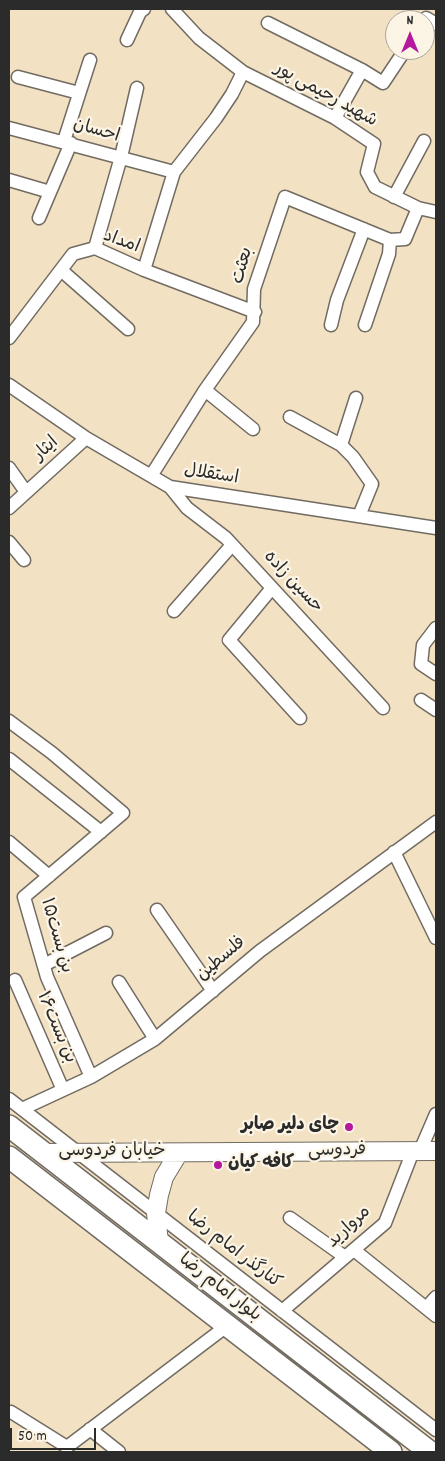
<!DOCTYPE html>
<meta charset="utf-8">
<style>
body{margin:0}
#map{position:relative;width:445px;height:1461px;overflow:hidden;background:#f3e1c4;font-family:Dekko,sans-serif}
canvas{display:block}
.frame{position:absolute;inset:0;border:10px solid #2b2b2b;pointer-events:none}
.north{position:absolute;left:385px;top:10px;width:50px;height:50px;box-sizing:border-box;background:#fcf5e5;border:1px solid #a8a49b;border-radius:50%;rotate:0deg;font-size:14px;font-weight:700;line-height:20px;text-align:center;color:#2b2b2b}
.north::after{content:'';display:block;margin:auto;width:18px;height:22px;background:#b5179e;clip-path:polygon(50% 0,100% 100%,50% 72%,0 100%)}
.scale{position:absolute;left:10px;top:1428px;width:86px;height:22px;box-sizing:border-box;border:2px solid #2b2b2b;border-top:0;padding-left:6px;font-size:15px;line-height:18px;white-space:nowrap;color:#2b2b2b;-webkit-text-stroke:4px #fcf5e5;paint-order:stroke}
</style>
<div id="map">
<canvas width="445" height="1461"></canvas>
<div class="frame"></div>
<div class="north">N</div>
<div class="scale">50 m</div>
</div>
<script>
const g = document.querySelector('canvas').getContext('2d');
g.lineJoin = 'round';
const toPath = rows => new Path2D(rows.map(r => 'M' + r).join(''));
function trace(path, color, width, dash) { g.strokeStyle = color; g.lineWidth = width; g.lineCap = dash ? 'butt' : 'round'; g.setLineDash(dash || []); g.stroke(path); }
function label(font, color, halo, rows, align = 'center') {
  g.font = font + ' Dekko,"Playpen Sans Arabic",sans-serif'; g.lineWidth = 4.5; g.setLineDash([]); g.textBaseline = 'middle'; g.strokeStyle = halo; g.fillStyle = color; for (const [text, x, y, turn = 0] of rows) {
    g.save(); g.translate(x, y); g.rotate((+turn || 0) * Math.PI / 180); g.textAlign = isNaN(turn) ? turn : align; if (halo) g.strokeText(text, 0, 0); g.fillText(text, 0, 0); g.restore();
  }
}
const minor = toPath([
 [172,9,199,38,243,72,335,118,374,144,367,172,375,187,418,208,436,212],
 [425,20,426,18,436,24],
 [268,23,362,70],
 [127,40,140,12,144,9],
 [18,77,79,93],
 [335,118,362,70,383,83,405,50],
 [9,128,174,172],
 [64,141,90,60],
 [9,180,50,192],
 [394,197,424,141],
 [39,218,71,143],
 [95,248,121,157,137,88],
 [61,270,128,329],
 [144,270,174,172,216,118,232,94,243,72],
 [331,325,337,300,364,229],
 [365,325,389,254,390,240],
 [9,338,73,254,95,248,144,270,255,312],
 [9,385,86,438,170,487,436,528],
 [205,390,253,429],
 [356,398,341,445,353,457,372,484,359,516],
 [290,417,341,445],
 [9,468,26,492],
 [151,476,205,390,253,322,254,289,285,197,390,240,405,239,418,208],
 [170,487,187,508,226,538,383,708],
 [9,508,86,438],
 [9,542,24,560],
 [272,588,229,640,300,718],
 [174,611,232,545],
 [436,628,423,645,421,664,436,674],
 [421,700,436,710],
 [9,721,52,753,123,813,24,897,47,977,91,1077],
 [9,759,101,832],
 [9,842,49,876],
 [394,852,436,938],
 [157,910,213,991],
 [44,965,106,933],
 [15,980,63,1090],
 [119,982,155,1039],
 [9,1099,436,1430],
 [22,1109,91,1077,155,1039,260,951,436,822],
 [420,1151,436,1114],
 [290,1218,345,1257],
 [354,1250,436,1316],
 [426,1308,436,1297],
 [282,1311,385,1223,413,1151],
 [11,1412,67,1447,228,1325],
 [90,1429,119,1452]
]);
const secondary = toPath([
 [44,1153,436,1151],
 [159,1243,156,1213,159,1195,164,1177,178,1154]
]);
const trunk = toPath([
 [9,1126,430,1452],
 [9,1157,391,1452]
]);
trace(minor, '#716b61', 15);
trace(secondary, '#716b61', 20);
trace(trunk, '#716b61', 24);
trace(minor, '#fff', 12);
trace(secondary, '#fff', 18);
trace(trunk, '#fff', 21);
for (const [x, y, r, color] of [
 [349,1127,5,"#b5179e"],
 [218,1165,5,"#b5179e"]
]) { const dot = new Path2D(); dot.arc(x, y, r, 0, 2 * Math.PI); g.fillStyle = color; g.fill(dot); trace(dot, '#fcf5e5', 2); }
label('18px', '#2b2b2b', '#fcf5e5', [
 ["شهید رحیمی پور",325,96,29],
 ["احسان",96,132,16],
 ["امداد",121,243,20],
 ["بعثت",244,266,-75],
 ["ایثار",47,450,-42],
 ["استقلال",211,476,9],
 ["حسین زاده",292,583,47],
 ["بن بست۱۵",55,936,74],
 ["فلسطین",222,960,-40],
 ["بن بست۱۶",55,1028,67],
 ["فردوسی",337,1152,-1],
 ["خیابان فردوسی",112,1153],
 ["مروارید",350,1228,-43],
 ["کنارگذر امام رضا",233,1251,38],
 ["بلوار امام رضا",219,1289,38]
]);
label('bold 18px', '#2b2b2b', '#fcf5e5', [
 ["چای دلیر صابر",339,1127],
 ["کافه کیان",228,1165,"left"]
], 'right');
</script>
